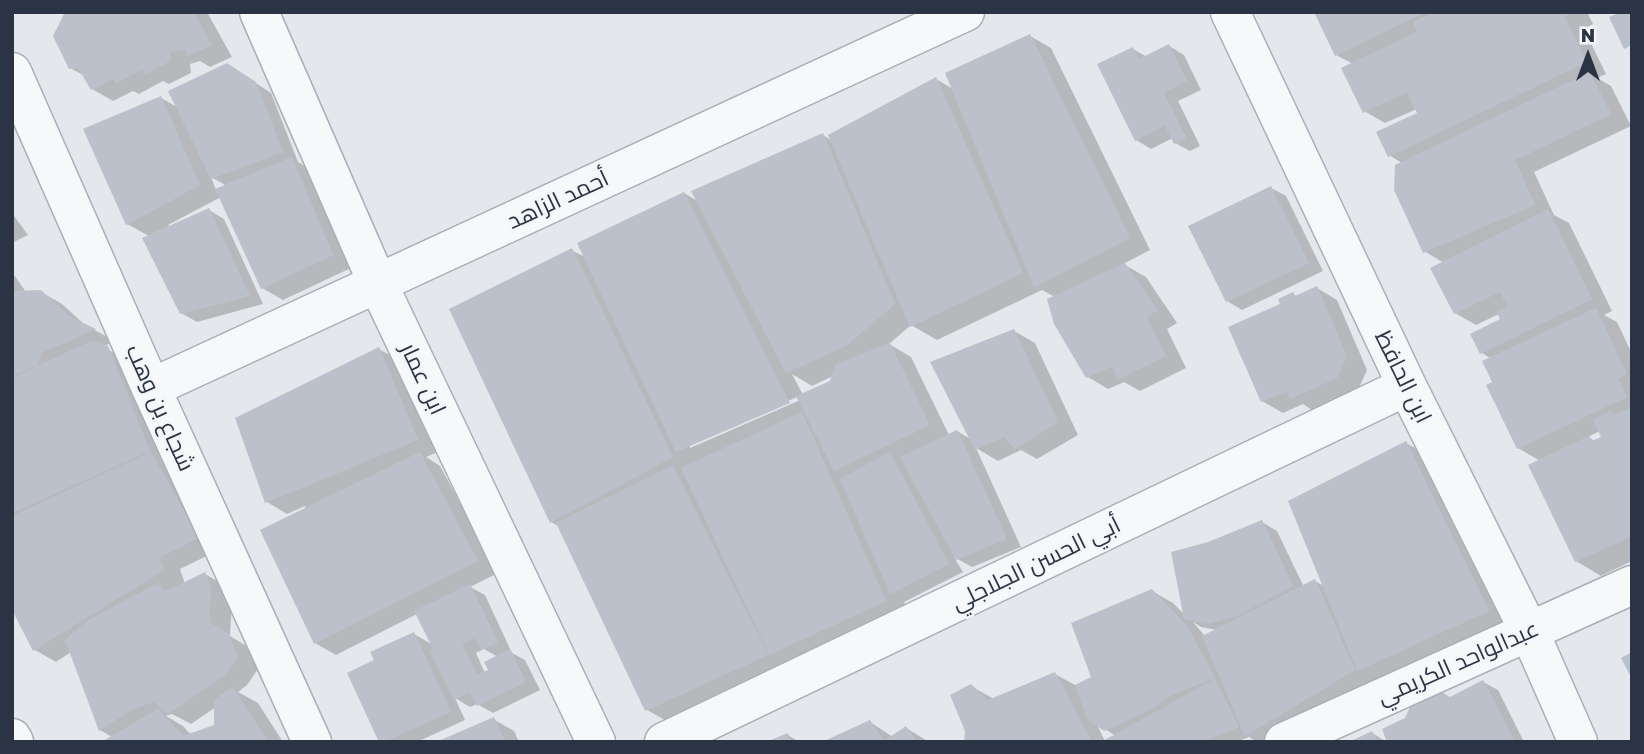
<!DOCTYPE html>
<meta charset="utf-8">
<style>
body{margin:0}
#map{position:relative;width:1644px;height:754px;overflow:hidden;background:#e4e7ec;font-family:"Golos Text",sans-serif}
canvas{display:block}
.frame{position:absolute;inset:0;border:14px solid #2b3445;pointer-events:none}
.north{position:absolute;left:1553px;top:21px;width:70px;height:70px;-webkit-text-stroke:5px #f4f6f9;paint-order:stroke;rotate:0deg;font-size:19px;font-weight:700;line-height:28px;text-align:center;color:#2b3445}
.north::after{content:'';display:block;margin:auto;width:24px;height:32px;background:#2b3445;clip-path:polygon(50% 0,100% 100%,50% 72%,0 100%)}
</style>
<div id="map">
<canvas width="1644" height="754"></canvas>
<div class="frame"></div>
<div class="north">N</div>
</div>
<script>
const g = document.querySelector('canvas').getContext('2d');
g.lineJoin = 'round';
function fill(path, color) { g.fillStyle = color; g.fill(path, 'evenodd'); }
const toPath = rows => new Path2D(rows.map(r => 'M' + r).join(''));
function trace(path, color, width, dash) { g.strokeStyle = color; g.lineWidth = width; g.lineCap = dash ? 'butt' : 'round'; g.setLineDash(dash || []); g.stroke(path); }
function label(font, color, halo, rows, align = 'center') {
  g.font = font + ' "Golos Text",Cairo,sans-serif'; g.lineWidth = 5; g.setLineDash([]); g.textBaseline = 'middle'; g.strokeStyle = halo; g.fillStyle = color; for (const [text, x, y, turn = 0] of rows) {
    g.save(); g.translate(x, y); g.rotate((+turn || 0) * Math.PI / 180); g.textAlign = isNaN(turn) ? turn : align; if (halo) g.strokeText(text, 0, 0); g.fillText(text, 0, 0); g.restore();
  }
}
fill(toPath([
 [67,12,207,12,232,57,210,67,200,61,190,64,191,73,169,84,163,81,139,94,133,91,113,101,92,89,85,76,70,68],
 [1316,12,1587,12,1593,24,1584,29,1606,74,1597,78,1611,86,1631,126,1534,172,1554,215,1569,223,1612,311,1604,315,1617,322,1632,354,1632,561,1601,576,1576,561,1540,461,1518,448,1494,383,1492,359,1482,353,1502,319,1499,314,1476,325,1455,313,1444,263,1424,251,1402,163,1389,155,1419,113,1417,109,1385,123,1364,111,1353,64,1336,55],
 [1600,431,1603,437,1595,441,1588,437],
 [1030,36,1051,48,1150,250,1123,264,1146,277,1177,323,1167,329,1186,368,1140,391,1124,382,1108,389,1088,377,1055,297,1042,290,937,340,911,325,889,344,911,357,949,435,957,431,972,440,1014,331,1035,343,1078,435,1037,459,1021,450,998,461,976,448,1021,547,972,567,954,557,963,572,904,602,910,616,672,724,647,710,560,527,551,522,571,250,587,258,684,193,699,202,823,135,832,141,936,79,953,89],
 [792,374,812,386,833,376,831,382,803,395],
 [797,397,798,401,690,448,690,444],
 [1169,46,1184,55,1201,90,1178,101,1200,146,1190,151,1175,143,1173,138,1151,149,1136,140,1133,49,1147,57],
 [242,74,271,93,298,162,313,171,353,267,283,300,262,288,221,197,168,225,170,227,209,210,224,219,263,304,197,322,181,313,149,236,127,224,161,98,177,107],
 [211,177,227,186,216,190],
 [1271,188,1286,196,1323,271,1242,310,1227,301],
 [12,213,28,235,12,243],
 [12,272,26,292,41,292,62,304,85,325,115,341,102,347,129,360,219,550,180,569,185,584,205,574,226,586,232,600,230,636,250,648,258,669,247,685,238,692,258,703,283,742,104,742,112,737,100,730,71,652,56,662,35,650,12,606],
 [216,707,216,726,191,735,183,726,166,716,172,714,191,724],
 [1317,288,1337,300,1367,370,1358,390,1312,410,1303,404,1283,413,1262,401,1283,305,1293,294,1298,297],
 [379,349,400,361,438,452,426,457,440,466,498,573,470,587,485,595,512,653,525,660,540,690,493,713,477,704,470,707,455,698,465,720,417,742,380,742,376,661,414,634,433,645,417,614,336,655,315,643,306,509,305,506,287,514,267,502],
 [484,649,498,657,490,670,485,673,476,653],
 [1406,443,1431,457,1513,626,1276,742,1257,742,1249,737,1236,742,966,742,971,686,994,699,1055,674,1077,686,1093,678,1152,591,1173,603,1185,615,1209,543,1262,522,1277,531,1304,587,1315,581,1324,586],
 [1193,622,1201,627,1217,630,1205,636],
 [1096,723,1105,729,1116,736,1105,741],
 [1483,682,1498,690,1524,742,1389,742,1450,699],
 [493,719,514,731,519,742,440,742],
 [870,722,893,737,906,728,929,742,826,742],
 [1372,733,1387,742,1353,742],
 [788,735,799,742,771,742]
]), '#0003');
fill(toPath([
 [65,12,194,12,212,45,187,56,185,49,170,52,170,61,146,74,142,70,116,83,113,79,91,90,78,68,69,69,53,36],
 [1314,12,1426,12,1335,56],
 [1433,12,1573,12,1565,17,1587,62,1388,157,1376,132,1417,113,1407,92,1363,113,1341,68,1417,32,1413,22],
 [1621,12,1632,12,1632,45,1624,49,1609,17],
 [1030,34,1130,238,1034,287,945,73],
 [1169,44,1187,81,1164,93,1186,138,1174,144,1165,126,1135,141,1097,64,1133,47,1139,59],
 [227,63,256,82,283,152,211,179,168,91],
 [1590,72,1611,114,1515,160,1535,205,1423,253,1394,190,1395,165],
 [936,77,1023,273,910,327,828,135],
 [161,96,200,185,126,225,83,129],
 [823,133,895,304,846,346,786,373,691,191],
 [292,157,333,255,261,289,215,189],
 [1271,186,1309,263,1226,302,1188,226],
 [684,192,790,403,676,452,577,243],
 [209,208,250,296,180,314,142,238],
 [1548,209,1592,299,1480,354,1470,334,1500,319,1496,312,1508,307,1500,292,1454,314,1430,268],
 [572,248,673,457,550,523,449,309],
 [1125,263,1158,310,1147,317,1166,356,1117,380,1113,366,1086,378,1054,324,1047,299],
 [1317,286,1347,357,1337,378,1290,399,1287,391,1261,402,1228,327,1280,304,1278,299,1293,292,1295,296],
 [41,290,69,316,96,329,41,353,38,365,12,376,12,291],
 [1596,308,1627,374,1618,378,1627,397,1517,449,1486,385,1492,382,1482,361],
 [1014,329,1058,422,1015,449,1004,437,975,450,930,362],
 [91,341,108,346,150,451,12,513,12,378],
 [890,343,930,425,834,471,796,396,830,381,835,365],
 [379,347,418,440,265,503,235,418],
 [1632,407,1632,536,1575,562,1528,465,1589,436,1592,441,1601,437,1593,420,1611,411,1613,415],
 [802,412,886,601,769,655,681,468],
 [957,430,1007,539,956,560,900,457],
 [1406,441,1489,611,1357,671,1288,501],
 [151,452,199,538,160,557,164,570,33,651,12,610,12,516],
 [420,452,478,561,314,644,260,530],
 [890,452,949,564,890,594,840,479],
 [673,465,768,655,645,711,556,523],
 [1262,520,1293,586,1237,616,1207,624,1184,619,1171,552,1208,542],
 [205,572,211,587,209,622,229,634,238,657,226,674,168,714,153,702,130,711,99,731,65,640,87,621,158,583,164,592],
 [1315,579,1355,670,1245,736,1202,636],
 [470,584,498,642,482,650,475,638,462,644,477,675,488,670,484,662,510,649,526,682,477,706,470,692,454,700,430,651,433,649,414,611],
 [1152,589,1187,626,1215,678,1173,694,1153,708,1104,731,1087,719,1075,685,1091,677,1071,623],
 [414,632,451,712,383,742,379,742,347,673,374,660,370,652],
 [1632,652,1632,679,1621,658],
 [1055,672,1092,742,964,742,965,731,950,695,971,684,988,700],
 [1215,679,1239,727,1201,742,1101,742],
 [1483,680,1515,742,1387,742,1382,729,1405,718,1410,707,1442,692,1450,697],
 [233,687,268,742,101,742,158,709,183,736,214,725,214,700],
 [494,717,505,742,436,742],
 [870,720,884,741,906,726,917,742,822,742],
 [1372,731,1377,742,1349,742],
 [788,733,791,742,766,742]
]), '#bbc0ca');
const street = toPath([
 [259,12,377,282,596,742],
 [1230,12,1407,386,1529,631,1578,742],
 [12,72,151,388,312,742],
 [151,388,965,12],
 [12,738,14,742],
 [664,742,1407,386],
 [1284,742,1632,585]
]);
trace(street, '#a9aeb7', 41);
trace(street, '#f7f8fa', 38);
label('23px', '#2b3445', '#f4f6f9', [
 ["أحمد الزاهد",558,200,-25],
 ["ابن الحافظ",1403,377,64],
 ["ابن عمار",423,379,65],
 ["شجاع بن وهب",160,408,66],
 ["أبي الحسن الجلاجلي",1036,564,-26],
 ["عبدالواحد الكريمي",1458,663,-24]
]);
</script>
